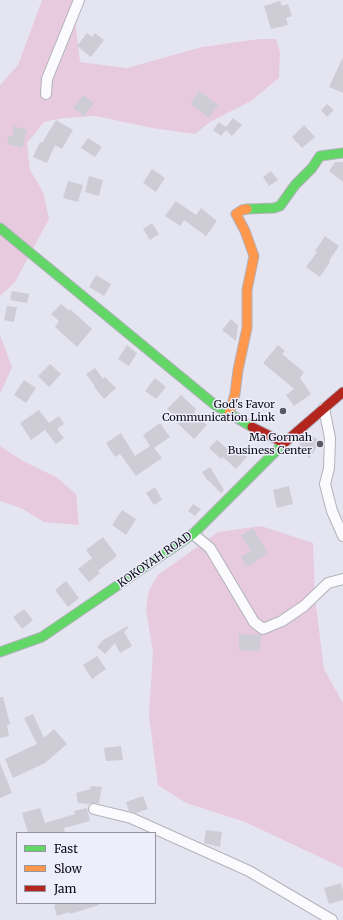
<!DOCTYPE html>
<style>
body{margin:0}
#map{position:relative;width:343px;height:920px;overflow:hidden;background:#e5e5f2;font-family:Merriweather,serif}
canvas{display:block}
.legend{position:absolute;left:16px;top:832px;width:140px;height:72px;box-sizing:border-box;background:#eeedfc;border:1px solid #9594a0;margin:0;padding:5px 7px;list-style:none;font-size:12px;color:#0f0f17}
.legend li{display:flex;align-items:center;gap:8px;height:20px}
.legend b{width:20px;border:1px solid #9594a0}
</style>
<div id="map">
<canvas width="343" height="920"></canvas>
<ul class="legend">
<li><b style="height:5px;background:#63d668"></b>Fast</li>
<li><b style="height:5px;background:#ff974d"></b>Slow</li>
<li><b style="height:5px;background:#b3261e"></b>Jam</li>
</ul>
</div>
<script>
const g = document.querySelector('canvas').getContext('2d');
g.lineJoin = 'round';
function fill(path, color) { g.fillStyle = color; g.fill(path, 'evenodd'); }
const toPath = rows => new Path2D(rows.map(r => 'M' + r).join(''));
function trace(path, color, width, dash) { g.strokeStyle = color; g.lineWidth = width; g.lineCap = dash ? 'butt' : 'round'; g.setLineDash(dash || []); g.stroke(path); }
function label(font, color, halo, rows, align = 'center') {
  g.font = font + ' Merriweather,serif'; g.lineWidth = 3; g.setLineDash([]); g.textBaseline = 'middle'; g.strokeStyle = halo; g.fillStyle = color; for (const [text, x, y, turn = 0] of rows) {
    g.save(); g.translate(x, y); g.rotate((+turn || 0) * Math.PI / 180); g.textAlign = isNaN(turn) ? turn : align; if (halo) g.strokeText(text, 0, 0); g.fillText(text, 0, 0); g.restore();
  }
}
fill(toPath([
 [42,0,79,0,75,19,80,62,127,68,202,47,259,39,276,39,280,52,279,78,251,101,210,122,195,134,152,128,96,116,63,118,44,122,27,143,30,170,43,192,49,219,15,282,0,296,0,85,18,65],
 [0,335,12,367,0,394],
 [0,446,21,460,56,477,76,494,79,525,44,522,21,508,0,501],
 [261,526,313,543,315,598,324,669,343,703,343,868,245,822,186,803,158,785,149,716,153,652,146,610,149,590,158,575,218,532]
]), '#e8cadf');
fill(toPath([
 [280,1,282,6,288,4,292,16,286,18,288,25,271,29,264,6],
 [87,33,92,37,95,33,104,40,91,57,77,46],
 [343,57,343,93,329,87],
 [199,91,218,105,209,118,190,104],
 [83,95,94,103,84,116,73,108],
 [327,104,334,110,327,117,321,110],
 [233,118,242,125,232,136,226,130,221,136,213,130,219,122,226,127],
 [56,120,73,130,62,149,55,145,47,163,33,157,40,142,42,143],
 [304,125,315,137,302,148,292,137],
 [14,126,27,130,22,148,7,144,9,136,12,136],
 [88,138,102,147,95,157,81,148],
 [335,162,343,162,343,182,329,171],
 [152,169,165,178,156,192,143,183],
 [271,171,278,180,269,186,263,177],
 [89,176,103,180,99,196,85,192],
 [68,181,83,185,78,202,63,198],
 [176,201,196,215,201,208,217,221,206,236,184,220,180,226,165,216],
 [152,223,159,234,150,240,143,229],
 [325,236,339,246,329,261,330,262,320,277,306,267,317,252,315,251],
 [96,275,111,284,104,296,89,287],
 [12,291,29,294,27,303,10,300],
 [61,304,69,311,70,309,92,329,77,347,55,327,59,321,51,314],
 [7,306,17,307,14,322,4,320],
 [231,319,238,325,236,341,222,330],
 [127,345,137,353,129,366,118,359],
 [278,345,285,351,282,354,304,372,300,378,311,394,294,406,286,395,294,389,263,363],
 [50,364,61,374,49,387,38,376],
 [95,368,103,379,105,377,116,388,104,399,94,387,95,386,86,374],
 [155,378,166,387,156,399,145,391],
 [24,380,36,388,26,403,14,395],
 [181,395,196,409,194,412,207,425,194,439,170,416,173,414,167,409],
 [39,410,49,423,59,416,64,424,57,429,64,438,56,444,45,430,31,440,20,423],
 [160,423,170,437,154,448,162,458,136,476,120,454,115,457,106,443,121,433,135,456,150,446,143,435],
 [309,434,320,441,310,458,296,449,302,440],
 [217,440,232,453,237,448,247,457,236,469,223,457,221,459,209,448],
 [210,467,224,490,221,493,209,481,208,481,202,472],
 [289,486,293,504,277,508,273,490],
 [155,487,162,500,154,505,146,493],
 [193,504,201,509,195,516,188,511],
 [122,510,136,519,126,535,112,525],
 [253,528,268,553,247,567,241,557,251,551,241,535],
 [103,537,117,556,98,571,100,573,89,582,78,569,92,558,86,550],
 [66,581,79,598,68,607,55,590],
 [24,609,33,620,22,629,13,617],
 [128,626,129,627,124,632,132,646,120,653,115,643,105,654,97,647,103,640],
 [239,634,261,635,260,651,239,650],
 [97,656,106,669,92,679,83,665],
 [0,697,3,697,10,724,7,725,9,736,0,738],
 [33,714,44,738,54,729,67,744,45,763,13,778,5,759,37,744,24,718],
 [121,746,123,760,106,761,104,748],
 [0,763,12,793,0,798],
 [91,786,102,787,99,803,93,803,89,804,78,803,76,793,90,789],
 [143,796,148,809,136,813,129,811,126,802],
 [40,808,45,823,75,814,74,811,87,808,90,821,64,828,65,833,28,833,22,813],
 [206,830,222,832,220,847,204,843],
 [341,883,343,890,343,900,329,904,324,888],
 [61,903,99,903,99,905,70,914,69,912,57,916,54,905]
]), '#ceccd5');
const street = toPath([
 [46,94,47,79,79,0],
 [324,408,330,438,329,468,325,484,332,511,343,536],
 [193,534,210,548,254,622,263,629,282,621,304,606,328,583,343,579],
 [94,809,131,818,249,871,332,920]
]);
const fast = toPath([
 [247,209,274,208,280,206,295,185,312,168,320,156,343,153],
 [0,228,215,405,252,427],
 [0,652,42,637,193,534,284,443]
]);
const slow = toPath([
 [229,414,235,394,238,370,247,328,247,290,254,256,245,231,236,214,242,210,247,209]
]);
const jam = toPath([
 [252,427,284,443,343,392]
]);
trace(street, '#b2b2bd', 12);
trace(fast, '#b2b2bd', 11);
trace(slow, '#b2b2bd', 11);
trace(jam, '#b2b2bd', 11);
trace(street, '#fbfbfd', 10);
trace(fast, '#63d668', 9);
trace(slow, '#ff974d', 9);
trace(jam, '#b3261e', 9);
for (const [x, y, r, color] of [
 [283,411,4,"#5a5a64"],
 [320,444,4,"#5a5a64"]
]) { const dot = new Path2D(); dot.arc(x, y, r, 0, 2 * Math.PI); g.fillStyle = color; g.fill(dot); trace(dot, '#eeedfc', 1.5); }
label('11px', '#0f0f17', '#eeedfc', [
 ["God's Favor",275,405],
 ["Communication Link",275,418],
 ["Ma Gormah",312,438],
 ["Business Center",312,451]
], 'right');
label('11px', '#0f0f17', '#eeedfc', [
 ["KOKOYAH ROAD",155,560,-35]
]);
</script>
